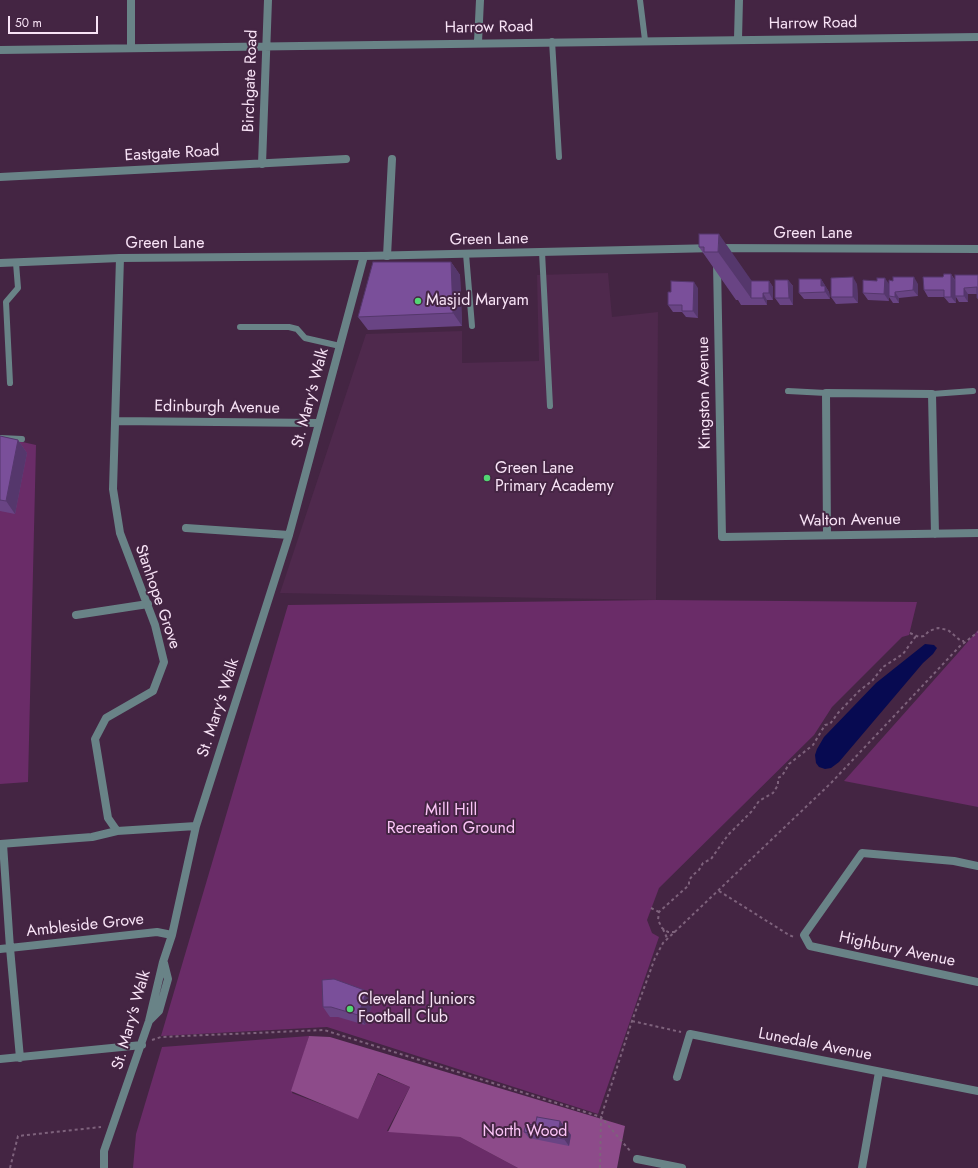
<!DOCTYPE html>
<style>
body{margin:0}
#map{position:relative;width:978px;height:1168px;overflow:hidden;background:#442543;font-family:Jost,sans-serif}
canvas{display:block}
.scale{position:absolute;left:8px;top:16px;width:90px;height:18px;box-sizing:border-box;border:2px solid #f8e3f6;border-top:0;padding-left:5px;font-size:12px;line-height:14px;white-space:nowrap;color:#f8e3f6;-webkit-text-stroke:3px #442543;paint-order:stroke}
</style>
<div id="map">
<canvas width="978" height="1168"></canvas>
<div class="scale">50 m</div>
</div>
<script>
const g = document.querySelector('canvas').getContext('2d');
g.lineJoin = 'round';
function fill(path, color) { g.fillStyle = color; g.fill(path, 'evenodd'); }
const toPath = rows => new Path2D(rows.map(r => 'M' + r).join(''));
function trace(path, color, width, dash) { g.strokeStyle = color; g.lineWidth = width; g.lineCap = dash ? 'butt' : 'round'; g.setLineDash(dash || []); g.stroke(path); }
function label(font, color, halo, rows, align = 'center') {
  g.font = font + ' Jost,sans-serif'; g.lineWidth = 4; g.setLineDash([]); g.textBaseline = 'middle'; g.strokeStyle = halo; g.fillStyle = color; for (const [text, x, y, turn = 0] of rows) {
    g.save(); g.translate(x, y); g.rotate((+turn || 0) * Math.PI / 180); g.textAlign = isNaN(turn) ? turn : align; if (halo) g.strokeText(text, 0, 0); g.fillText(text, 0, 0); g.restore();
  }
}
fill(toPath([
 [608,273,612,317,658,312,656,600,280,593,366,334,462,331,462,363,539,361,537,275]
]), '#4f294d');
fill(toPath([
 [0,437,36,445,28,782,0,784],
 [656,600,917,602,909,635,902,637,832,707,814,735,659,888,647,920,652,933,659,937,598,1114,327,1027,161,1036,288,605],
 [978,630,978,807,844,781,958,653],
 [309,1036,292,1093,358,1118,378,1074,410,1087,387,1131,460,1137,518,1168,133,1168,136,1134,162,1047]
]), '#6a2c68');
fill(toPath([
 [309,1036,330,1037,625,1126,617,1168,518,1168,460,1137,388,1132,410,1087,378,1073,358,1119,291,1091]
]), '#8d4b8a');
fill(toPath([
 [925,644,934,645,937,648,933,654,923,663,839,762,831,768,825,769,819,767,816,763,815,755,817,749,824,737,876,683]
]), '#070a51');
trace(toPath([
 [910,633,919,637,924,636,929,631,938,628,948,630,961,641,964,641],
 [719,891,789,935,794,937],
 [651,908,659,912],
 [663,929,667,938],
 [675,932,668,932,662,928,658,920,659,912,689,885,689,880,693,875,699,870,703,863,711,859,728,835,752,811,759,801,773,793,778,785,778,778,782,776,789,764,813,745,825,725,830,724,838,713,859,691,872,681,883,667,903,654,916,636],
 [632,1021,681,1032],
 [152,1040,161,1037,324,1030,601,1117,631,1152],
 [10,1168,18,1136,101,1127],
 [600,1168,601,1117,632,1021,655,958,663,943,831,783,960,646,978,632]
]), '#7e627c', 2, [3, 3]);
trace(toPath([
 [640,0,645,40],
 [552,41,559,157],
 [542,252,550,406],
 [466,254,472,326],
 [240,327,289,327,297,329,305,338,340,346],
 [10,383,6,302,18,288,16,263],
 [788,391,826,393],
 [932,394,973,391],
 [0,438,22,439]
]), '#698387', 6);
trace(toPath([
 [131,0,131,48],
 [738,39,739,0],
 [478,42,480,0],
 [0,50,978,37],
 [262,164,268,0],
 [0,177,346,159],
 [387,256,392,159],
 [120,258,113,489,120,533,155,625,164,662,153,691,106,718,95,739,108,818,117,831,196,826],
 [717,263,722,537,978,533],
 [115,421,319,423],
 [186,528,289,535],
 [827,535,826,393,932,394,935,534],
 [76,615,148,604],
 [0,844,92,837,117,831],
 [3,844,10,948,20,1058],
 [978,866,954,861,862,853,804,935,810,946,978,982],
 [0,949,157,932,172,935],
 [150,1020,159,1011,168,979,164,963],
 [0,1059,142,1045],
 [677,1077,690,1034,978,1091],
 [637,1159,682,1168],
 [104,1168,104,1151,149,1021,163,962,172,935,196,826,289,535,364,256],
 [862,1168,879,1072]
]), '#698387', 8);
trace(toPath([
 [0,263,120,258,364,256,716,248,978,249]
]), '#698387', 8);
fill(toPath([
 [699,234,751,281,769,281,773,287,773,300,767,300,767,305,741,305,738,300,736,300,699,247],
 [451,262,460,275,462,326,368,330,358,317],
 [951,274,955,280,978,275,978,299,977,298,977,294,968,294,968,302,959,302,956,297,956,303,949,303,944,297,928,297,924,290,943,277],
 [821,279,829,292,830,299,804,299,799,293],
 [788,280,793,286,793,305,780,305,775,298],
 [857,284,858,303,836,304,831,297],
 [889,284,918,284,918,296,899,298,899,303,893,303,889,297,889,301,868,300,863,293],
 [698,288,698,318,686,317,682,312,673,312,668,305,671,292],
 [0,436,18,440,27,453,15,514,0,511],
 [374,1000,365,1025,338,1017,330,1017,323,1007],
 [560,1121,565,1128,571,1135,569,1146,529,1138,524,1132,535,1125]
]), '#694484');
fill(toPath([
 [719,234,756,287,751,298,718,252],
 [451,262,460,275,462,326,453,313],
 [951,274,955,281,955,296,956,297,956,303,951,297],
 [853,277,857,284,858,303,853,297],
 [914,277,918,284,918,296,913,290],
 [885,278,889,284,889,301,884,294],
 [821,279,829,292,830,299,821,286],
 [788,280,793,286,793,305,789,298],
 [769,281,773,287,773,300,769,293],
 [694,282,698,288,698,318,693,311],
 [964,288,968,294,968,302,964,296],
 [895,292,899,298,899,303,895,297],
 [763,293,767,300,767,305,763,298],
 [18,440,27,453,15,514,6,501],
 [367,991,374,1000,365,1025,358,1015],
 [560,1121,565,1128,564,1134,559,1127],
 [566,1128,571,1135,569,1146,564,1139]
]), '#55376c');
const building = toPath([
 [699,234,719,234,718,252,704,252,704,247,699,247,699,234],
 [373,262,451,262,453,313,358,317,373,262],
 [944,274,951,274,951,297,944,297,944,290,924,290,923,277,943,277,944,274],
 [955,275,978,275,978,298,977,298,977,287,964,288,964,296,955,296,955,275],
 [853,277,853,297,831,297,831,278,853,277],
 [893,277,914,277,913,290,895,292,895,297,889,296,889,280,893,281,893,277],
 [877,278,885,278,884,294,863,293,863,280,877,281,877,278],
 [799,279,821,279,821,286,825,286,825,292,799,293,799,279],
 [775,280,788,280,789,298,775,298,775,280],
 [671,281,694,282,693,311,682,311,682,305,668,305,668,292,671,292,671,281],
 [751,281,769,281,769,293,763,293,763,298,751,298,751,281],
 [0,436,18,440,6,501,0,500,0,436],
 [334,979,367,991,358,1015,331,1007,323,1007,322,980,334,979],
 [537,1117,560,1121,559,1127,566,1128,564,1139,524,1132,526,1124,535,1125,537,1117]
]);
fill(building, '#7a4f9a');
trace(building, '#55376c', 1);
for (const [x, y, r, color] of [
 [418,301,4,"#52d673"],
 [487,478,4,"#52d673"],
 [350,1009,4,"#52d673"]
]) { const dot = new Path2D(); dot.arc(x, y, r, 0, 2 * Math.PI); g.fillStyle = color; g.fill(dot); trace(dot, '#442543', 1.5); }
label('16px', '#f8e3f6', '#442543', [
 ["Harrow Road",813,24,-1],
 ["Harrow Road",489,28,-1],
 ["Birchgate Road",251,81,-88],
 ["Eastgate Road",172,154,-3],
 ["Green Lane",813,234],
 ["Green Lane",489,240,-1],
 ["Green Lane",165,244],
 ["Kingston Avenue",705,393,-91],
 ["St. Mary's Walk",311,398,-75],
 ["Edinburgh Avenue",217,408,1],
 ["Walton Avenue",850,521,-1],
 ["Stanhope Grove",157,597,71],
 ["St. Mary's Walk",219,708,-72],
 ["Ambleside Grove",85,926,-6],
 ["Highbury Avenue",897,950,12],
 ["St. Mary's Walk",132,1020,-74],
 ["Lunedale Avenue",815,1045,11]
]);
label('16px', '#f8e3f6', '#442543', [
 ["Masjid Maryam",426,301],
 ["Green Lane",495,469],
 ["Primary Academy",495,487],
 ["Cleveland Juniors",358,1000],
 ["Football Club",358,1018]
], 'left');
label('16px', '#fdc6f9', '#442543', [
 ["Mill Hill",451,811],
 ["Recreation Ground",451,829],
 ["North Wood",525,1132]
]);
</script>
